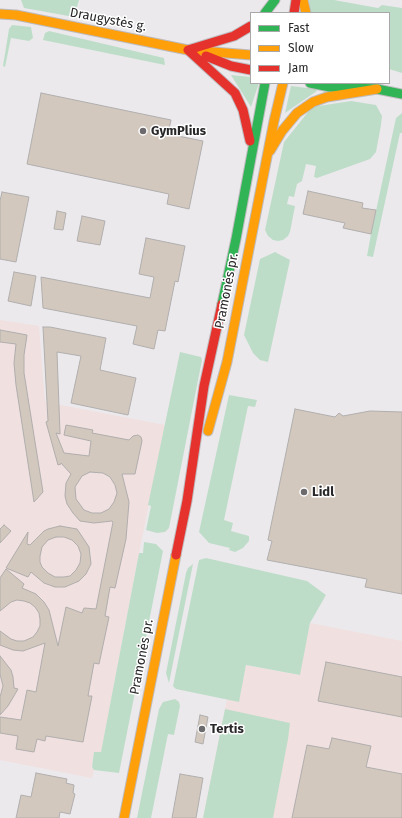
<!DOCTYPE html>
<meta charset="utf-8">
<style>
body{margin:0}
#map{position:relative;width:402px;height:818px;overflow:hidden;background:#ece9ed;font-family:"Fira Sans",sans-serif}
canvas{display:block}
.legend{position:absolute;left:250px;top:12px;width:140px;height:72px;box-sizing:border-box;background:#fff;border:1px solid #a9a8a9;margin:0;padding:5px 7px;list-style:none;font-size:12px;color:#282628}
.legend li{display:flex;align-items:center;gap:8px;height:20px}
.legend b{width:20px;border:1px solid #a9a8a9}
</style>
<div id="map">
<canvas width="402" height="818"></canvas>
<ul class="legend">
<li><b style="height:5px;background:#30b455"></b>Fast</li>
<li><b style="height:5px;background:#ff9f0a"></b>Slow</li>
<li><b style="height:5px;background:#e5322d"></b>Jam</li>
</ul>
</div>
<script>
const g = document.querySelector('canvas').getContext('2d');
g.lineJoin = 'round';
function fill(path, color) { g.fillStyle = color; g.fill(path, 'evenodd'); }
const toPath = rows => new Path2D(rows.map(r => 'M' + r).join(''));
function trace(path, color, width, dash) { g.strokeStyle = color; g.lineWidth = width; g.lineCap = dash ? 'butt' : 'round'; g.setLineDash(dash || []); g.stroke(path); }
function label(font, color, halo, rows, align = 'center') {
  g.font = font + ' "Fira Sans",sans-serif'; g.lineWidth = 3; g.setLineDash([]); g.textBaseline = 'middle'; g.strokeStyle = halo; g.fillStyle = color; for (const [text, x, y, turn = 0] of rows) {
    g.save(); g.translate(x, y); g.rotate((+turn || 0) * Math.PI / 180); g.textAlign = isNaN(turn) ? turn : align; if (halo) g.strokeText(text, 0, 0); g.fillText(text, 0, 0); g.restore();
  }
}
fill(toPath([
 [0,320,39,326,45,402,165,425,139,553,101,753,94,752,92,767,94,770,92,778,0,760],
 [310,623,402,641,402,818,203,818,227,699,239,701,246,665,299,675]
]), '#f0e0df');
fill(toPath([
 [21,0,79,0,74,17,24,8],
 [309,0,334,0,378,8,382,5,402,8,402,73,389,69,389,13,310,13],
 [12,25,31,27,33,38,29,41,11,38,5,67,3,66,9,29],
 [49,31,164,58,165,65,43,40,45,33],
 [231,75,251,77,251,83,259,83,251,107],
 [291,86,315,89,317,91,285,113],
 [351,101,376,105,382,116,381,125,376,152,370,159,317,178,314,177,316,166,306,164,302,181,297,184,294,197,289,196,287,204,295,206,290,232,288,236,283,240,278,241,273,240,268,236,265,230,284,142,312,107],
 [402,113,402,133,400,133,373,257,367,256,371,234,396,118],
 [275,252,290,260,268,362,260,360,253,353,244,335,260,259],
 [180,352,201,357,202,360,169,528,165,532,157,533,146,530,151,506,148,505],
 [229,395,257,400,255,407,248,406,224,520,233,523,231,531,249,536,249,541,243,548,235,552,229,550,230,548,209,543,199,532],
 [144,542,156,544,163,551,119,773,94,770,92,767,94,752,101,752,139,553,143,553],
 [206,558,307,581,326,595,310,623,300,675,246,665,239,702,176,689,173,686,199,560],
 [193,564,169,683,166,673,186,573,188,568],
 [175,699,179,702,180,706,174,735,168,734,151,818,137,818,159,709,163,702],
 [225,709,290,723,288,739,273,818,203,818]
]), '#beddc9');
const building = toPath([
 [41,93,171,120,168,134,203,141,189,209,167,204,169,194,27,164,41,93],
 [308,191,363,203,362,208,376,210,371,234,343,228,345,223,303,214,308,191],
 [2,192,29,197,16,262,0,259,0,201,2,192],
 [57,211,66,213,63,230,54,229,57,211],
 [82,216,105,221,100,245,77,241,82,216],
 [146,238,185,246,178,282,175,281,165,331,158,330,154,349,133,344,137,326,43,308,41,277,150,298,154,277,139,274,146,238],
 [14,272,36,276,31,306,8,301,14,272],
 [43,327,50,327,106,338,100,370,136,378,128,415,71,403,81,356,57,352,60,434,56,433,64,453,89,456,91,441,64,435,66,425,93,430,92,433,129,440,133,436,138,435,141,437,142,441,135,474,122,474,129,502,126,539,115,588,110,587,105,616,109,617,99,664,94,663,88,696,92,696,83,742,46,736,45,741,37,739,34,752,16,749,18,736,0,733,0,717,21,720,27,690,36,692,45,643,23,651,13,650,0,645,0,631,11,639,17,641,24,641,33,637,37,632,40,626,40,619,39,613,35,607,30,603,24,601,17,600,11,602,0,611,0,578,6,569,24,584,22,588,36,594,44,602,49,610,58,646,66,607,82,613,84,608,96,609,113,522,112,521,94,523,80,521,73,513,67,504,65,496,66,483,71,474,61,463,61,464,58,465,46,422,48,421,43,327],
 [90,472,103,473,110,477,115,485,117,493,114,502,109,509,101,513,92,513,84,510,76,499,75,487,82,476,90,472],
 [0,330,27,335,24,355,24,373,43,492,34,502,16,385,14,363,16,344,0,342,0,330],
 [295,409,335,417,339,413,343,416,370,411,402,412,402,594,365,587,367,579,267,560,272,541,268,540,295,409],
 [4,525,11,531,0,543,0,529,4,525],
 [60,526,77,529,89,547,91,564,86,574,79,581,65,587,55,587,44,583,31,572,28,577,6,568,28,532,27,544,30,545,44,531,48,529,60,526],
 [56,537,64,537,72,540,78,546,81,554,80,563,76,570,70,576,64,577,55,577,48,573,42,567,40,562,40,556,42,547,48,540,56,537],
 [0,656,11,670,13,677,14,688,18,689,8,706,0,715,0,697,3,686,0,674,0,656],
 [326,662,402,677,402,717,318,701,326,662],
 [200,715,208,717,203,744,195,742,200,715],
 [332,738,371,746,366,767,402,774,402,818,292,818,307,745,329,749,332,738],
 [36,773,67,779,66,783,74,785,73,793,75,794,70,814,60,812,59,818,16,818,21,795,31,797,36,773],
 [180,774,203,778,196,818,172,818,180,774]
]);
fill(building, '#d3c8bd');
trace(building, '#b0aeae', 1);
const fast = toPath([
 [265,13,275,0],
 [310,83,330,87,377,89,402,94],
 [222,304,236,239,265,83]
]);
const slow = toPath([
 [303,0,306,13],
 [0,14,16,15,188,50,251,55],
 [270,151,282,131,297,113,313,102,327,97,377,89],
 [208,431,227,362,274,121,283,83],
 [124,818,176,555]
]);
const jam = toPath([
 [294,13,296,0],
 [188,50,235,93,243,110,250,141],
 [188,50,234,36,251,26],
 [206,56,231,66,251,70],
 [176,555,187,501,204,386,222,304]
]);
trace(fast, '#bebbbe', 11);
trace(slow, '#bebbbe', 11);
trace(jam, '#bebbbe', 11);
trace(fast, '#30b455', 9);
trace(slow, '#ff9f0a', 9);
trace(jam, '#e5322d', 9);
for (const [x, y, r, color] of [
 [143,131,4,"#6d6a6d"],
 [304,492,4,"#6d6a6d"],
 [202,729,4,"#6d6a6d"]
]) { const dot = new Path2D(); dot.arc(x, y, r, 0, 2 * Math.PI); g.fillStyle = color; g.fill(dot); trace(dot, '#fff', 1.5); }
label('13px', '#282628', '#fff', [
 ["Draugystės g.",108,20,11],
 ["Pramonės pr.",227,291,-79],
 ["Pramonės pr.",142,657,-79]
]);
label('bold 13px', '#282628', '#fff', [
 ["GymPlius",151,131],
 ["Lidl",312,492],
 ["Tertis",210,729]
], 'left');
</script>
